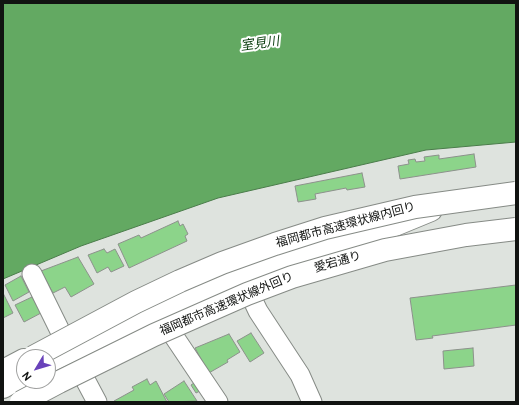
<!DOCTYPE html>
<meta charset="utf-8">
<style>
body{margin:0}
#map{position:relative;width:519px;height:405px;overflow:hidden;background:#dee3de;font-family:Overpass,sans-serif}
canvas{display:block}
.frame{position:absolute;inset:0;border:4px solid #111311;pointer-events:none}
.north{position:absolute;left:16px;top:349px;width:40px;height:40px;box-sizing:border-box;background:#fff;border:1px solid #a0a1a0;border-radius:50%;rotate:232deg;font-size:11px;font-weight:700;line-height:16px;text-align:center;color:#111311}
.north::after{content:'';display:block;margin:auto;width:14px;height:18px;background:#6942ba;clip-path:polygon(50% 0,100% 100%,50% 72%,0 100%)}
</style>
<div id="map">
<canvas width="519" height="405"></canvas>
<div class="frame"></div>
<div class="north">N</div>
</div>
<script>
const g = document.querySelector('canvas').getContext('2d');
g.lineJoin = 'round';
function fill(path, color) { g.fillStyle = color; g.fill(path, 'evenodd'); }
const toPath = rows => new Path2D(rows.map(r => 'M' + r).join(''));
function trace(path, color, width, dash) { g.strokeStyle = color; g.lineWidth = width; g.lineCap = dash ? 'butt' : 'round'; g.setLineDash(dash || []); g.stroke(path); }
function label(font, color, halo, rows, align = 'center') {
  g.font = font + ' Overpass,"Noto Sans JP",sans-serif'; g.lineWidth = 4; g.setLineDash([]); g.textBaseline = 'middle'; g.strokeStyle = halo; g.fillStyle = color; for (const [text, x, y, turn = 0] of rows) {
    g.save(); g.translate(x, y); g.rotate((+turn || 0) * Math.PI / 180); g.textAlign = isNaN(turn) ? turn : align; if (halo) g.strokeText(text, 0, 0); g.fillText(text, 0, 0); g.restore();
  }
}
const water = toPath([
 [3,3,516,3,516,142,426,150,218,198,81,246,3,279,3,3]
]);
fill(water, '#63a962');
trace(water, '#4a7c4a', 1);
const building = toPath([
 [474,154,476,167,400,179,398,166,409,164,408,160,415,159,416,162,425,161,424,157,439,155,439,159,474,154],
 [362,173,365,187,347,190,346,188,315,194,316,199,298,202,295,186,362,173],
 [178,221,180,226,183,224,188,234,185,236,187,241,129,268,118,244,139,235,141,238,178,221],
 [104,249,107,253,115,249,124,266,111,272,108,267,97,273,88,255,104,249],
 [78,257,94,284,71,297,65,287,53,293,41,271,78,257],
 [21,276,29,292,13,301,5,285,21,276],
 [516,285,516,325,432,336,433,338,416,340,410,298,516,285],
 [3,293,13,313,3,318,3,293],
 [32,297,41,313,24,322,15,305,32,297],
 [251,333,264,353,250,362,237,341,251,333],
 [229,334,240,352,227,360,228,362,207,374,206,368,195,348,229,334],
 [473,348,474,366,444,369,443,351,473,348],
 [147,379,150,385,156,381,167,402,114,402,114,401,134,390,132,387,147,379],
 [184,381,197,401,169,402,164,394,184,381],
 [197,381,202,390,196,393,191,385,197,381]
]);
fill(building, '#8cd48a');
trace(building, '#8c918b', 1);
const minor = toPath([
 [32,274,64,339],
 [248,290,258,311,300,375,312,402],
 [167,326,218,402],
 [80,370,97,402]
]);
const tertiary = toPath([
 [3,371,24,360]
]);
const motorway = toPath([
 [48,362,141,317,233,279,280,260,368,236,431,210],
 [3,387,24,375]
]);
trace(minor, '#868b86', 21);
trace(tertiary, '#868b86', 24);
trace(motorway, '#868b86', 24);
trace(minor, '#fff', 19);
trace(tertiary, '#fff', 22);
trace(motorway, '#fff', 22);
const motorwayBridge = toPath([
 [33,357,136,302,180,281,222,263,275,244,325,228,415,207,516,193],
 [21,402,59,382,154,335,247,294,292,277,385,250,466,235,516,229]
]);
trace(motorwayBridge, '#868b86', 24, []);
trace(motorwayBridge, '#fff', 22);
label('12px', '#111311', '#fff', [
 ["福岡都市高速環状線内回り",346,226,-15],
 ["愛宕通り",338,263,-16],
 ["福岡都市高速環状線外回り",227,305,-23]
]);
label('italic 13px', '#083c0c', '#fff', [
 ["室見川",260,45,-8]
]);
</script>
